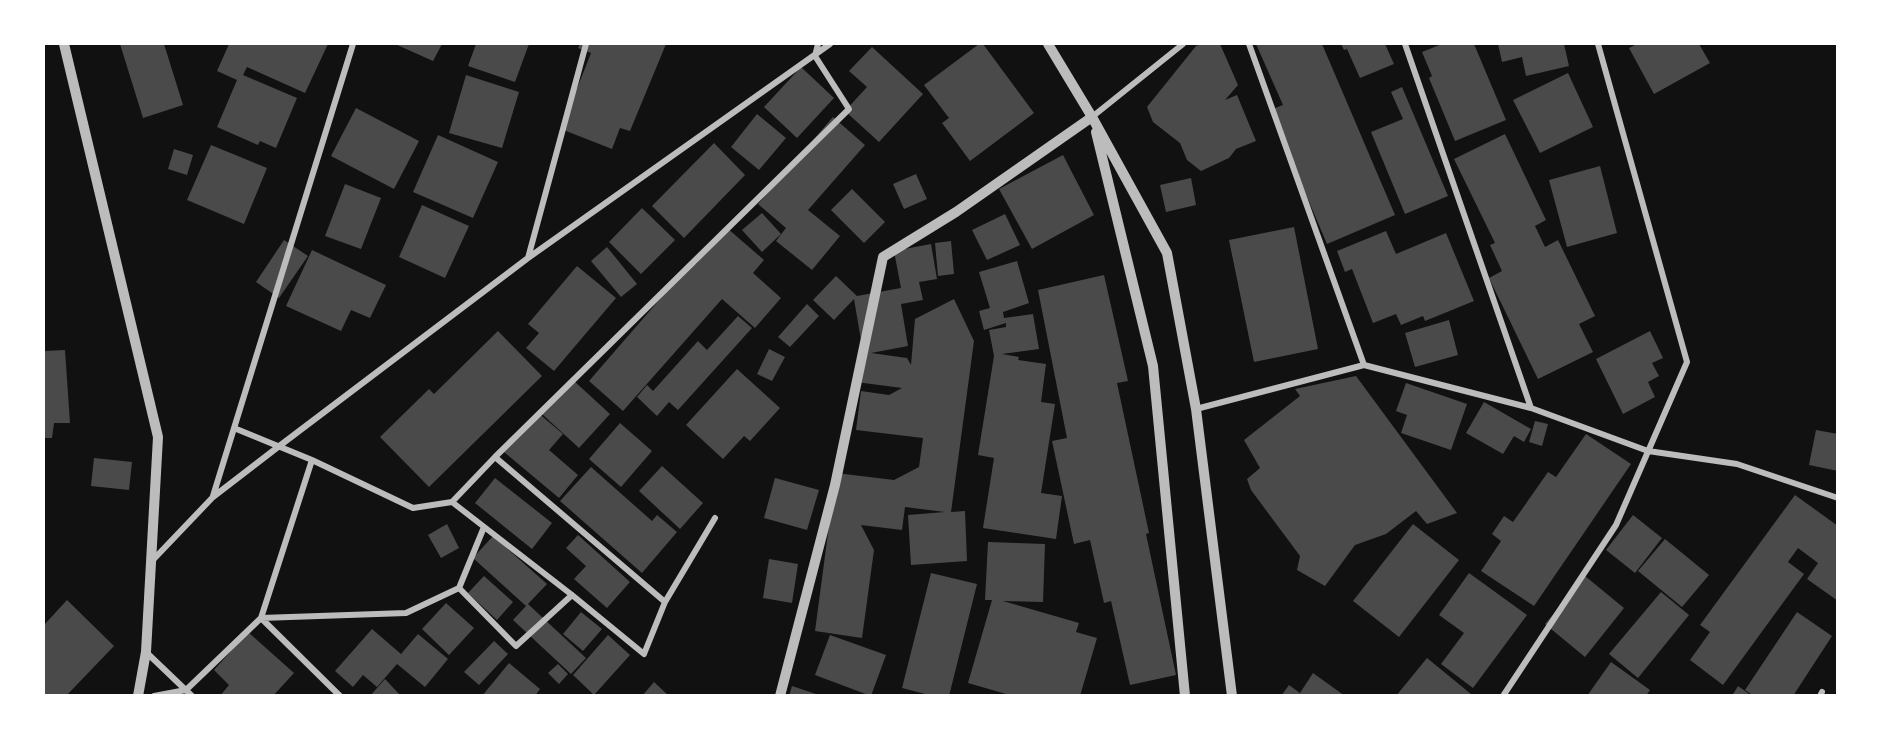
<!DOCTYPE html>
<style>
body{margin:0}
#map{position:relative;width:1881px;height:739px;overflow:hidden;background:#111;font-family:Jost,sans-serif}
canvas{display:block}
.frame{position:absolute;inset:0;border:45px solid #fff;pointer-events:none}
</style>
<div id="map">
<canvas width="1881" height="739"></canvas>
<div class="frame"></div>
</div>
<script>
const g = document.querySelector('canvas').getContext('2d');
g.lineJoin = 'round';
function fill(path, color) { g.fillStyle = color; g.fill(path, 'evenodd'); }
const toPath = rows => new Path2D(rows.map(r => 'M' + r).join(''));
function trace(path, color, width, dash) { g.strokeStyle = color; g.lineWidth = width; g.lineCap = dash ? 'butt' : 'round'; g.setLineDash(dash || []); g.stroke(path); }
fill(toPath([
 [120,44,164,44,183,105,143,118],
 [229,44,328,44,305,93,247,67,243,75,297,98,276,148,260,141,258,145,217,127,237,80,217,71],
 [395,44,442,44,433,61],
 [476,44,529,44,515,82,468,66],
 [580,44,666,44,630,131,620,128,612,149,561,129,591,53,578,48],
 [979,44,983,44,1034,113,970,161,942,123,949,118,924,85],
 [1201,44,1220,44,1238,85,1225,100,1237,95,1256,141,1236,149,1229,158,1201,171,1187,160,1180,143,1153,122,1147,107,1196,46],
 [1256,44,1322,44,1395,215,1327,244,1270,110,1283,105],
 [1341,44,1385,44,1394,64,1360,78,1347,49,1344,50],
 [1442,44,1474,44,1506,120,1455,141,1429,78,1432,76,1422,52],
 [1498,44,1564,44,1569,66,1526,76,1522,57,1502,62],
 [1637,44,1699,44,1710,63,1654,94,1629,48],
 [872,47,923,94,879,142,845,111,867,87,849,71],
 [801,67,834,98,797,138,764,107],
 [1568,73,1593,127,1540,153,1513,100],
 [466,75,519,92,502,148,449,133],
 [1402,87,1448,196,1405,214,1371,132,1403,119,1391,92],
 [356,108,419,141,394,189,331,156],
 [757,114,786,138,759,170,731,147],
 [833,117,865,145,808,210,840,236,812,270,776,241,786,228,758,204],
 [1505,134,1546,220,1535,226,1545,247,1558,240,1595,316,1579,324,1593,352,1538,379,1489,278,1502,271,1490,245,1495,243,1454,159],
 [438,135,498,162,473,218,413,192],
 [714,143,745,175,684,238,652,206],
 [211,145,267,168,244,224,187,200],
 [174,149,193,155,187,175,168,169],
 [1063,155,1094,215,1032,249,999,189],
 [1600,166,1617,233,1567,247,1549,180],
 [916,174,927,199,904,209,893,184],
 [1191,178,1196,205,1166,212,1160,185],
 [345,184,381,198,361,249,325,236],
 [852,189,885,222,864,243,831,210],
 [422,205,469,226,445,278,399,257],
 [642,208,675,240,641,274,609,242],
 [762,213,781,234,762,252,742,230],
 [1005,214,1020,245,987,260,972,230],
 [1294,227,1318,349,1254,362,1229,240],
 [727,228,764,260,753,273,781,298,755,328,722,299,623,411,589,381,693,261,696,264],
 [1386,231,1396,254,1446,233,1474,301,1425,321,1423,316,1401,325,1396,314,1373,323,1352,269,1345,272,1337,251],
 [284,240,308,256,279,298,256,282],
 [951,241,954,274,938,276,935,243],
 [931,244,937,279,919,282,923,300,901,304,908,346,871,353,907,358,911,365,915,319,954,299,974,341,951,512,965,511,967,561,911,565,908,515,945,512,905,507,902,530,861,525,874,550,862,638,815,631,836,473,894,480,919,467,923,438,856,430,861,391,889,395,902,388,856,382,863,352,854,299,834,320,813,300,836,276,857,296,901,288,894,251],
 [607,247,637,284,621,297,591,261],
 [312,250,386,285,370,318,351,310,341,331,286,306],
 [1017,261,1029,303,1003,312,1004,318,1033,314,1039,349,1002,354,1019,357,1018,360,1046,364,1041,402,1055,404,1041,493,1062,496,1056,539,983,528,994,458,978,455,994,356,989,330,1006,327,1006,323,984,330,979,311,990,308,979,272],
 [577,266,616,298,554,371,526,348,539,333,528,324],
 [1104,275,1128,381,1117,383,1149,533,1146,534,1176,675,1130,685,1111,601,1104,603,1090,540,1074,544,1052,441,1067,438,1038,290],
 [807,304,819,316,790,347,778,337],
 [738,316,752,328,678,410,669,402,657,416,637,397,647,385,653,391,698,341,707,350],
 [1449,320,1458,355,1415,367,1405,333],
 [498,331,542,376,429,487,380,437,429,389,434,394],
 [1650,331,1663,358,1652,363,1659,376,1648,382,1655,397,1623,414,1596,359],
 [769,349,785,357,772,381,757,374],
 [65,350,70,423,54,423,52,438,44,438,44,351],
 [737,369,780,408,750,441,744,436,723,459,686,425],
 [1356,376,1457,513,1427,524,1416,511,1386,534,1355,545,1325,586,1297,570,1300,556,1251,490,1247,479,1260,468,1244,440,1300,396,1295,389],
 [573,380,610,414,579,448,542,414],
 [1406,383,1467,404,1451,450,1401,433,1407,415,1396,411],
 [1484,402,1531,429,1524,442,1514,436,1503,454,1466,433],
 [537,412,563,434,549,450,578,475,559,498,504,452],
 [1535,421,1548,424,1542,446,1529,442],
 [620,423,652,451,621,487,589,459],
 [1816,430,1838,434,1838,471,1809,465],
 [1586,434,1631,464,1534,606,1481,571,1501,541,1492,534,1504,516,1513,522,1548,472,1556,477],
 [94,458,132,462,129,490,91,486],
 [662,466,703,503,680,529,639,491],
 [591,467,652,521,657,515,677,532,642,573,560,501],
 [495,478,552,523,532,549,475,503],
 [775,478,819,490,807,530,764,518],
 [1795,495,1838,526,1838,601,1807,579,1818,563,1798,548,1788,562,1804,574,1723,685,1690,660,1710,632,1700,625],
 [1633,515,1662,538,1635,573,1606,550],
 [447,524,459,548,441,558,428,535],
 [1413,524,1459,560,1399,637,1353,601],
 [578,535,630,582,607,608,574,579,586,566,566,548],
 [493,536,547,584,528,604,586,658,571,674,513,620,526,606,473,558],
 [1665,539,1709,575,1682,607,1638,571],
 [988,542,1045,544,1043,602,1003,601,1079,623,1076,632,1097,638,1080,696,1013,696,968,683,992,600,985,600],
 [769,559,798,564,792,603,763,598],
 [931,573,977,584,949,696,933,696,902,688],
 [1469,573,1527,615,1473,688,1441,664,1464,633,1439,615],
 [484,576,513,602,497,620,468,593],
 [1585,576,1624,608,1585,657,1545,624],
 [1661,592,1689,615,1638,678,1609,654],
 [67,600,114,646,66,696,44,696,44,625],
 [446,603,474,628,449,655,422,629],
 [581,612,602,629,583,651,563,634],
 [1797,612,1832,636,1793,696,1754,696,1745,690],
 [372,629,401,654,418,634,448,659,425,687,397,664,377,687,363,675,353,687,335,671],
 [248,632,294,673,273,696,220,696,229,685,214,670],
 [608,635,630,655,594,695,573,675],
 [830,635,886,655,871,696,815,675],
 [494,641,508,654,479,685,464,672],
 [1427,658,1471,694,1470,696,1396,696],
 [1611,662,1650,690,1646,696,1587,696],
 [509,663,540,689,535,696,482,696],
 [558,664,568,674,559,684,548,673],
 [1313,673,1345,696,1281,696,1289,685,1300,693],
 [385,679,401,696,370,696],
 [654,682,669,696,642,696],
 [792,686,819,695,819,696,789,696],
 [1738,686,1752,696,1732,696]
]), '#4a4a4a');
trace(toPath([
 [1249,44,1364,365],
 [1405,44,1531,408],
 [1092,117,1183,44],
 [528,258,586,44],
 [1196,409,1364,365,1531,408,1648,451,1737,464,1838,498],
 [234,428,312,460,413,508,452,502,495,457,849,109,815,56,818,44],
 [495,457,665,602],
 [312,460,261,618,340,696],
 [213,496,353,44],
 [452,502,572,595,644,654,665,602,715,518],
 [151,562,213,497,278,447,528,258,830,44],
 [459,588,516,646,572,595],
 [146,652,192,696],
 [154,696,186,690,261,618,406,613,459,588,484,527],
 [1503,696,1616,525,1687,362,1598,44],
 [1820,696,1822,692]
]), '#bcbcbc', 6);
trace(toPath([
 [64,44,158,437,146,652,138,696],
 [1048,44,1092,117,1167,253,1196,409,1232,696],
 [1096,132,1153,366,1185,696],
 [780,696,835,485,883,257,956,212,1092,117]
]), '#bcbcbc', 10);
</script>
